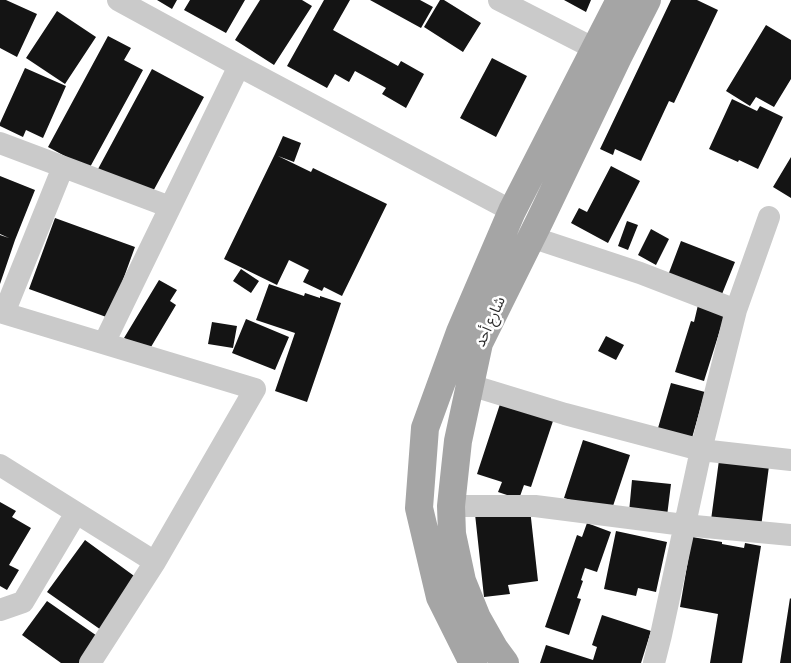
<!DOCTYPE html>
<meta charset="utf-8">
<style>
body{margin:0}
canvas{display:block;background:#fff}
</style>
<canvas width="791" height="663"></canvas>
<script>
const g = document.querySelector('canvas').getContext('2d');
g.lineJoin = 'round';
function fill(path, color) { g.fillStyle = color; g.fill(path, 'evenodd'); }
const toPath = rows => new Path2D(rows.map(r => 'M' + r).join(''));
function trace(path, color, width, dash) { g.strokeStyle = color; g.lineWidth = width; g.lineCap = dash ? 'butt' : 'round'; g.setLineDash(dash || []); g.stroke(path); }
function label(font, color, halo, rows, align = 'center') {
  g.font = font + ' Roboto,"Noto Sans Arabic",sans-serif'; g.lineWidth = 5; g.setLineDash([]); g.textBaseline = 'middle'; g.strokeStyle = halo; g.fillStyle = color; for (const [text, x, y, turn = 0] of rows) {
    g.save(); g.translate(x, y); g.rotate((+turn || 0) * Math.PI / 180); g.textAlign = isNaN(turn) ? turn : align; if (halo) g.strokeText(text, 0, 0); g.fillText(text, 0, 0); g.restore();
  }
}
fill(toPath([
 [0,0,6,0,37,14,17,57,0,48],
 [157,0,177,0,172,9],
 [190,0,245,0,226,33,184,10],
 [260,0,302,0,312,6,274,65,235,40],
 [324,0,350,0,333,30,398,66,401,61,424,74,406,108,382,94,386,88,355,71,349,82,335,74,327,88,287,66],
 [370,0,420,0,433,7,421,28],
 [440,0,444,0,481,23,463,52,424,27],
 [564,0,591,0,586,12],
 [671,0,697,0,718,10,674,103,669,101,641,161,615,149,613,155,600,149],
 [57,11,96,37,65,84,26,58],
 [766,25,791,40,791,79,774,107,756,97,750,106,726,91],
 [108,36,131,48,124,60,143,70,89,169,48,147],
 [492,58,527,76,496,137,460,118],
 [25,68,66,86,43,138,26,130,23,137,0,126,0,123],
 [152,69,204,97,150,197,98,169],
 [732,99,757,111,760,106,783,117,758,169,739,160,738,162,709,149],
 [283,136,301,143,294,162,278,156,311,172,313,168,387,204,342,296,324,287,322,291,303,282,309,270,289,260,277,285,224,259,275,154],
 [791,157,791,198,773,187],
 [611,166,640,181,608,243,571,223,579,208,587,212],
 [0,176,35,190,15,240,0,284,0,235,9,238,0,234],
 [55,218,135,247,109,318,29,289],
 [627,221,638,225,628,250,618,246],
 [651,229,669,239,656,265,638,255],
 [681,241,735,262,720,299,667,278],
 [241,269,259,281,251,293,233,281],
 [159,280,177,290,170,301,176,305,148,352,124,338],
 [269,284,304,296,305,293,320,298,320,296,341,303,307,402,275,391,295,333,256,320],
 [698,305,725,314,704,381,675,372,691,321,694,322],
 [246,319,289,337,275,370,232,353],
 [212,322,237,326,233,348,208,344],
 [606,336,624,345,616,360,598,351],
 [671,383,705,392,690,445,656,435],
 [501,401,554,418,531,487,524,485,519,499,498,492,502,482,477,474],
 [583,440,630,455,612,509,594,507,564,498],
 [719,460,769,466,761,527,711,520],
 [632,480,671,484,667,516,629,512],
 [0,502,16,511,12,517,31,528,9,565,19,570,7,590,0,586],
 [530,509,538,581,508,585,510,594,484,597,475,514],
 [587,523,611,532,597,572,585,568,581,580,583,581,577,598,581,599,569,635,545,627,577,535,582,537],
 [616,531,667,542,656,592,638,588,636,596,604,589],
 [692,537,722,542,722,544,744,548,745,543,761,546,742,663,710,663,718,614,680,607],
 [85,540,141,581,104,632,47,592],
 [790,598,791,599,791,663,780,663],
 [47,601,100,638,82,663,61,663,22,635],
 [602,615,651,631,641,663,540,663,546,645,593,660,597,647,592,645]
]), '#141414');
trace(toPath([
 [118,0,239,66,512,211],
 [499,0,595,49],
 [0,143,170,207],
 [531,237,640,273,736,310],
 [0,312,255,389,155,562,90,663],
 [4,313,63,167],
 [104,343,239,66],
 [470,385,565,414,701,450,791,460],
 [0,465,155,562],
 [451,506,535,506,684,525,791,535],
 [0,610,23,602,76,513],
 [654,663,661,635,701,450,736,310,769,217]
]), '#cacaca', 22);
trace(toPath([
 [473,663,440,597,419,508,425,428,460,332,512,211,620,0],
 [505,663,494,648,477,618,462,581,452,534,451,506,458,441,479,343,540,220,618,57,647,0]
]), '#a5a5a5', 28);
label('15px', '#2d2d2d', '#fff', [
 ["شارع أحد",491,322,-66]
]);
</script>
